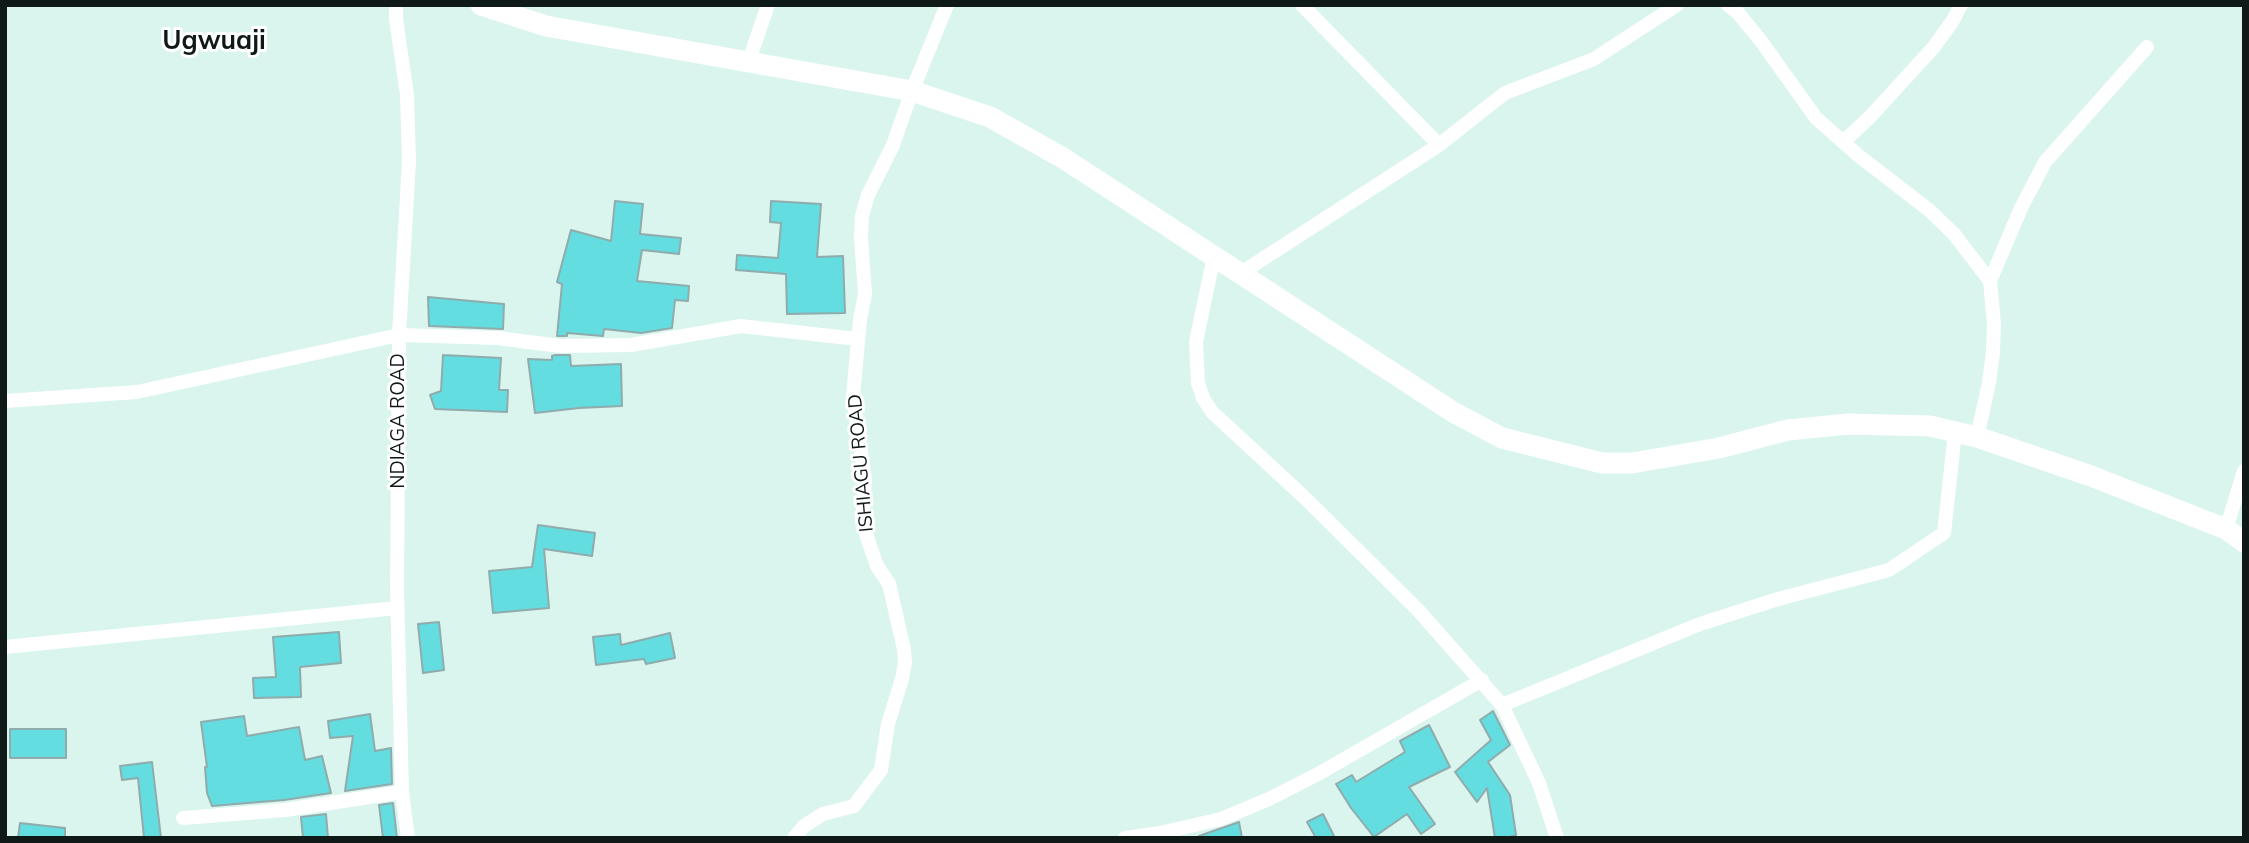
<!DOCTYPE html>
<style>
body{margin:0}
#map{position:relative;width:2249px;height:843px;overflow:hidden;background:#d9f5ee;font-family:Mulish,sans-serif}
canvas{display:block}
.frame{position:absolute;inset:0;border:7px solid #0f1917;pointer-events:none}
</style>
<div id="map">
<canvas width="2249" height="843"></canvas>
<div class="frame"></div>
</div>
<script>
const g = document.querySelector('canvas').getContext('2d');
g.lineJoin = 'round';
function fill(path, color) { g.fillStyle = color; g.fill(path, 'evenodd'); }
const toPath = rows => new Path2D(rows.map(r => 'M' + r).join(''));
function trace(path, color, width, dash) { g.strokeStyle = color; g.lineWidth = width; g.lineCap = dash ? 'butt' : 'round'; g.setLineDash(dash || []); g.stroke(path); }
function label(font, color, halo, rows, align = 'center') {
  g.font = font + ' Mulish,sans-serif'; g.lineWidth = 6; g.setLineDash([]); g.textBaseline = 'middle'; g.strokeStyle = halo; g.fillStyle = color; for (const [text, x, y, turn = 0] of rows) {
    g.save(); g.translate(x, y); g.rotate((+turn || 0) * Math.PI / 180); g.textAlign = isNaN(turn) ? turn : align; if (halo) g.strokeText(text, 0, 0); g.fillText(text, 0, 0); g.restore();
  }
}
const building = toPath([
 [615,201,643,204,640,234,681,238,679,254,642,250,637,281,689,286,688,301,675,300,672,328,641,333,604,329,603,336,567,333,567,336,557,336,562,284,557,282,571,230,611,241,615,201],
 [771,201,821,204,817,257,843,256,845,313,787,314,786,274,736,270,737,255,778,258,781,223,770,222,771,201],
 [428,297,504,304,503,329,429,326,428,297],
 [443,355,501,358,499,390,508,390,507,412,435,409,430,395,441,391,443,355],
 [555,355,570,355,571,366,621,364,622,406,579,408,535,413,528,359,552,360,552,356,555,355],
 [538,525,595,533,592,556,544,549,549,608,493,613,489,571,532,567,538,525],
 [439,622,444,670,423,673,418,624,439,622],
 [339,632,341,663,300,667,301,697,254,698,253,678,276,677,273,637,339,632],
 [670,633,675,658,646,664,644,659,596,665,593,637,620,634,621,645,670,633],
 [1493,711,1510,745,1488,762,1510,795,1516,835,1506,838,1495,838,1487,788,1477,802,1455,772,1491,740,1480,720,1493,711],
 [370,714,375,751,391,748,392,784,345,791,353,736,330,738,328,721,370,714],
 [244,716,247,736,299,727,305,760,322,756,331,793,284,800,212,806,207,793,205,767,207,767,201,722,244,716],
 [1429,725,1450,767,1409,787,1435,824,1421,834,1407,814,1374,837,1351,808,1336,784,1352,775,1356,782,1405,752,1400,741,1429,725],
 [10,729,66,729,66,758,10,758,10,729],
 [152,762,161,838,144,838,138,778,122,780,120,766,152,762],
 [393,803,397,838,383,838,379,805,393,803],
 [326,814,328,838,303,838,301,817,326,814],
 [1323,814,1335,838,1316,838,1307,822,1323,814],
 [1239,822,1242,838,1199,838,1199,836,1239,822],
 [20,823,65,828,65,838,18,838,20,823]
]);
fill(building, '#64dde0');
trace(building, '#90abac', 2);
trace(toPath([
 [396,5,396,19,407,95,409,161,399,335,397,588,402,792,408,838],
 [1302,5,1439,145],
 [1728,5,1738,13,1761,41,1816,118,1859,156,1929,210,1954,234,1990,281,1994,324,1993,352,1989,383,1977,437],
 [748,63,768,5],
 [1843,142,1869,118,1933,48,1952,22,1961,5],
 [1214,256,1196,342,1198,383,1203,398,1212,412,1304,497,1418,610,1502,705,1539,783,1557,838],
 [1241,273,1439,145,1505,93,1594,59,1677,5],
 [1990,281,2021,208,2045,162,2147,47],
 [5,401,137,392,399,335,498,338,560,346,631,345,741,326,858,339],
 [2226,529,2244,471],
 [5,647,397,608],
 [1502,705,1700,624,1778,599,1889,570,1944,533,1955,432],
 [183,818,285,810,402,792],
 [794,838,804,826,823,814,854,806,881,770,888,724,902,679,905,663,904,649,889,584,877,566,862,522,865,480,853,396,860,320,865,294,861,237,862,216,868,195,893,145,912,91,947,5],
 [1125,838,1160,833,1221,819,1269,799,1318,774,1482,680]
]), '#fff', 14);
trace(toPath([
 [481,5,546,26,912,91,990,117,1063,158,1453,412,1502,438,1602,463,1632,463,1719,448,1788,430,1848,424,1930,426,1977,437,2091,476,2226,529,2244,542]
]), '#fff', 21);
label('19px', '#0f1917', '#fff', [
 ["NDIAGA ROAD",398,421,-90],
 ["ISHIAGU ROAD",861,463,-95]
]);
label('bold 26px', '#0f1917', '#fff', [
 ["Ugwuaji",214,41]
]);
</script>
